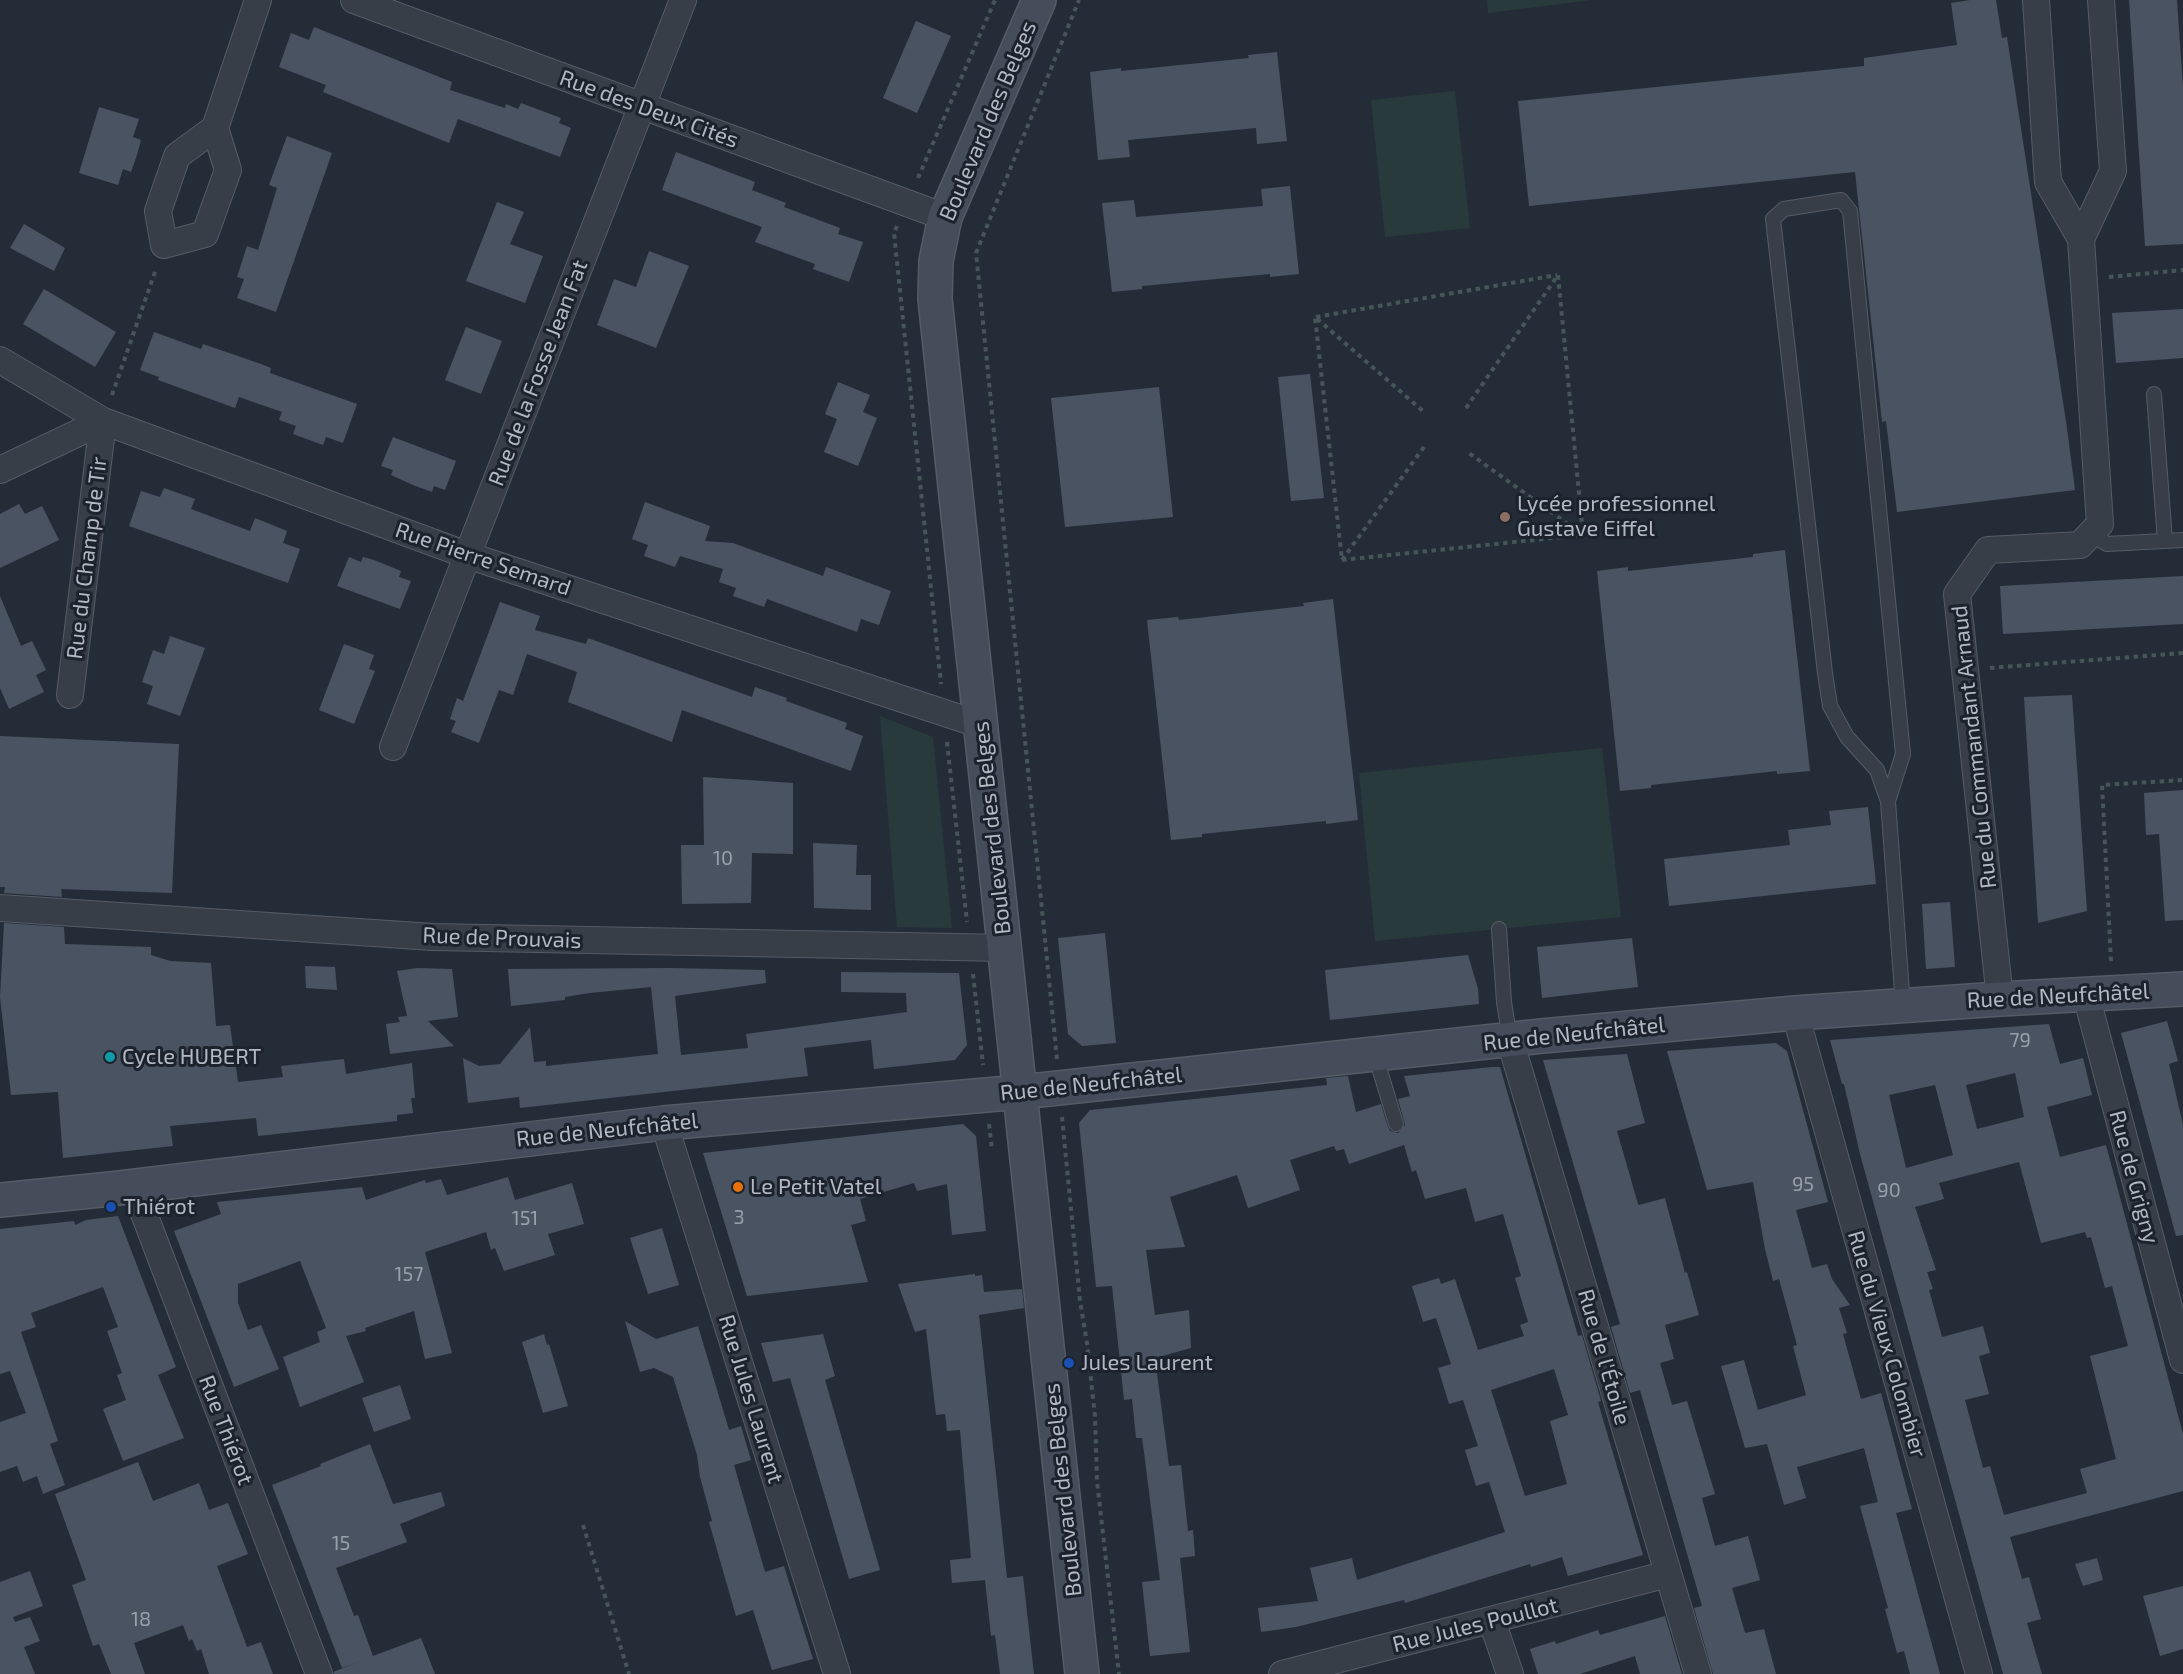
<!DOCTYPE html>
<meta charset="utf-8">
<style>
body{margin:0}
canvas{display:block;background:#242c38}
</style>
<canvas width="2183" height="1674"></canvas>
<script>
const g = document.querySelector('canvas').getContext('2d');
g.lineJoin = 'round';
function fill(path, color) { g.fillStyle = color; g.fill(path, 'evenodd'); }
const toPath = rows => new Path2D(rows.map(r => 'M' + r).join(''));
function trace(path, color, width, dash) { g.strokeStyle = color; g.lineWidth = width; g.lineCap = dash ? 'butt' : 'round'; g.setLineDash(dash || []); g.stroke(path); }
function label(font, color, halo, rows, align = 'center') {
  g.font = font + ' "Exo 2",sans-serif'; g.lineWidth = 6; g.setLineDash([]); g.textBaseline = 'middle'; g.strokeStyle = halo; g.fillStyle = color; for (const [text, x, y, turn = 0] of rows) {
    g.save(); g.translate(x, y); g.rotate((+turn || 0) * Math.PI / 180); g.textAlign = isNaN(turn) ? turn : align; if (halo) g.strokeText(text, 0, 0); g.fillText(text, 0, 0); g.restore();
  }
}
fill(toPath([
 [1487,0,1592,0,1488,13],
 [1455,91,1470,228,1385,237,1371,100],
 [880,716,933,737,952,928,897,927],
 [1602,748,1621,917,1375,941,1359,773]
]), '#283a3b');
fill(toPath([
 [1970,0,1996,0,2002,38,2007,37,2067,428,2075,490,1897,512,1886,421,1882,422,1855,172,1529,206,1518,101,1864,66,1864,58,1957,45,1951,3],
 [2129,0,2177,0,2183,88,2183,244,2145,246],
 [916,21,951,36,917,113,883,98],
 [314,27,452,82,450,90,505,108,506,104,518,109,521,103,561,118,559,123,571,128,560,157,458,119,449,143,323,92,326,85,279,67,291,33,309,40],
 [1277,52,1287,141,1257,144,1256,128,1128,140,1130,157,1098,160,1090,72,1121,68,1121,71,1249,58,1248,55],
 [99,107,139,119,133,137,141,140,137,155,131,172,123,169,118,185,79,173],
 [287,136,332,153,276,312,237,298,244,279,237,277,247,246,258,250,277,188,269,185],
 [676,152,755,182,752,190,786,203,784,207,840,228,838,234,863,242,849,282,813,269,815,264,755,242,762,227,662,190],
 [1290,186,1299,274,1270,277,1270,274,1142,286,1142,289,1112,292,1102,203,1134,200,1136,217,1263,206,1261,189],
 [497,202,524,212,510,244,543,256,525,303,466,281],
 [24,224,65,248,54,271,10,248],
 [649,251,689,266,656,348,597,325,614,279,636,287],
 [44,289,116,332,95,367,23,324],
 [2183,309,2183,358,2116,363,2112,313],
 [466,327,502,341,481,394,445,380],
 [154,332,201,349,203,344,261,364,271,368,270,373,357,404,343,443,326,437,323,445,293,434,296,426,279,420,282,412,239,397,235,408,158,380,159,377,140,370],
 [1310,374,1324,498,1291,501,1278,377],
 [838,382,870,395,863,412,877,418,858,466,824,452,837,419,825,414],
 [1159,387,1173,517,1065,527,1051,398],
 [393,437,456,461,445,490,434,486,432,492,413,485,391,475,393,470,381,466],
 [164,488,195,499,191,509,250,531,255,518,287,531,283,543,300,549,288,583,129,526,141,491,160,497],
 [645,502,710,526,705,541,733,543,823,576,826,567,891,591,879,625,861,619,857,632,767,599,764,607,733,596,736,588,719,582,723,569,680,556,675,567,644,556,648,545,632,539],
 [19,504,25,514,42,506,59,540,0,568,0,514],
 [1785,550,1810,771,1777,774,1777,771,1651,785,1651,788,1620,791,1597,571,1628,567,1628,571,1753,557,1753,554],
 [349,557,361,562,363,557,374,560,401,571,399,577,411,581,400,609,337,586],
 [2183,576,2183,624,2003,634,2000,586],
 [0,596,21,646,32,641,46,670,36,675,44,692,9,709,0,688],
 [1333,599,1358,820,1326,824,1326,821,1202,834,1202,837,1171,840,1147,620,1178,617,1179,620,1304,606,1303,603],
 [500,602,540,616,535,630,586,644,588,638,752,697,755,687,787,698,786,701,847,723,845,729,863,736,851,771,682,710,672,742,568,702,577,672,527,654,513,695,499,690,479,743,451,732,456,721,450,719,457,698,463,701],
 [170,636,205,648,180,716,147,704,153,686,142,682,153,650,164,654],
 [344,644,374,655,369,669,375,671,354,724,319,710],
 [2072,695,2087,911,2038,923,2024,697],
 [0,736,179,744,172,893,61,889,62,897,4,893,5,887,0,887],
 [703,777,793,783,793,854,752,853,751,903,682,904,681,845,704,845],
 [2183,790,2183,920,2165,921,2159,834,2146,835,2144,793],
 [1868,807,1876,884,1669,906,1664,859,1790,845,1788,830,1831,825,1829,811],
 [813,843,857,845,856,875,871,875,871,910,814,908],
 [1950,902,1955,967,1926,969,1922,904],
 [4,923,64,927,65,944,151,947,151,955,170,961,211,963,216,1026,230,1025,238,1082,283,1077,281,1066,344,1059,346,1074,412,1063,415,1098,411,1098,413,1113,397,1115,397,1121,258,1136,256,1118,170,1126,173,1146,63,1158,58,1092,11,1095,0,997],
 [1105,933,1116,1043,1082,1046,1068,1034,1058,938],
 [1632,938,1638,987,1542,998,1537,947],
 [1468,955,1478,989,1479,1004,1330,1020,1325,970],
 [305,966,335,967,337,990,306,988],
 [417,968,452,969,458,1017,428,1021,454,1046,390,1054,386,1024,400,1022,398,1017,407,1016,397,971],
 [670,968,765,970,766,983,675,996,681,1055,748,1048,746,1034,907,1012,906,993,841,992,841,972,959,973,967,1045,955,1060,874,1069,871,1040,829,1045,804,1048,808,1076,520,1108,519,1097,468,1103,463,1058,479,1066,500,1064,530,1027,534,1062,546,1061,546,1066,658,1054,651,987,590,993,565,997,565,1000,511,1006,508,969],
 [2167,1021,2178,1061,2169,1064,2183,1125,2183,1235,2176,1236,2121,1033],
 [2049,1024,2060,1064,2083,1058,2092,1095,2047,1107,2060,1157,2106,1145,2183,1434,2183,1491,2010,1537,2022,1579,2029,1577,2041,1619,2027,1623,2042,1674,2003,1674,1860,1154,1844,1084,1842,1084,1830,1040],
 [2015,1073,2024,1117,1977,1129,1966,1085],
 [1935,1085,1953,1155,1906,1168,1889,1095],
 [2019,1162,2041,1243,2085,1232,2087,1238,2091,1237,2105,1288,2112,1286,2128,1346,2090,1356,2116,1459,2080,1469,2087,1493,2004,1515,1990,1466,1983,1468,1965,1400,1989,1394,1979,1356,1990,1353,1983,1326,1942,1337,1929,1290,1933,1289,1927,1272,1936,1270,1915,1207,1944,1199,1939,1183],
 [1776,1043,1787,1051,1828,1202,1796,1210,1812,1268,1827,1264,1832,1279,1850,1305,1839,1308,1847,1333,1843,1334,1861,1399,1881,1393,1912,1509,1896,1513,1940,1674,1910,1674,1904,1651,1897,1653,1885,1609,1888,1608,1860,1506,1878,1502,1864,1448,1797,1467,1806,1498,1784,1505,1767,1444,1745,1448,1721,1366,1744,1360,1758,1410,1806,1395,1793,1346,1797,1345,1779,1279,1773,1281,1765,1249,1753,1182,1707,1190,1667,1051],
 [1627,1054,1645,1123,1617,1131,1638,1204,1639,1205,1665,1198,1685,1273,1687,1272,1699,1315,1665,1325,1674,1359,1660,1363,1672,1405,1687,1401,1715,1494,1702,1498,1715,1546,1748,1536,1760,1580,1732,1588,1745,1633,1764,1629,1776,1674,1713,1674,1694,1608,1702,1606,1640,1390,1630,1393,1611,1327,1620,1324,1543,1060],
 [1492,1067,1500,1067,1578,1336,1582,1335,1601,1401,1598,1402,1643,1555,1568,1576,1562,1557,1531,1567,1530,1564,1405,1603,1404,1600,1296,1627,1261,1632,1258,1608,1318,1601,1310,1568,1352,1558,1357,1580,1505,1532,1489,1482,1476,1486,1465,1450,1478,1446,1463,1400,1449,1404,1438,1368,1451,1364,1436,1318,1423,1322,1412,1286,1439,1278,1441,1284,1455,1279,1478,1350,1524,1336,1520,1325,1528,1322,1515,1278,1521,1276,1503,1214,1475,1222,1466,1188,1425,1199,1416,1170,1412,1172,1404,1145,1349,1164,1344,1149,1336,1151,1334,1146,1290,1160,1300,1190,1248,1208,1237,1175,1170,1197,1185,1247,1146,1250,1155,1315,1189,1310,1191,1348,1155,1358,1169,1466,1181,1465,1188,1531,1193,1530,1195,1556,1180,1558,1190,1652,1150,1656,1142,1582,1160,1580,1144,1452,1142,1438,1136,1438,1132,1399,1124,1400,1112,1286,1096,1287,1079,1123,1090,1110,1327,1085,1326,1078,1348,1076,1356,1112,1381,1104,1388,1127,1390,1131,1398,1133,1405,1125,1398,1099,1410,1096,1404,1076],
 [1554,1369,1568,1415,1550,1421,1567,1484,1525,1496,1491,1390],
 [963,1124,976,1136,986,1231,952,1235,947,1184,917,1191,914,1183,860,1199,866,1221,851,1225,868,1282,747,1296,703,1153],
 [508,1177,515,1200,572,1183,584,1224,548,1234,555,1255,504,1271,495,1248,491,1250,486,1232,425,1252,452,1353,425,1359,414,1311,365,1328,366,1331,346,1336,364,1382,300,1407,283,1357,320,1342,317,1332,326,1328,300,1261,238,1284,238,1303,248,1330,261,1325,279,1369,234,1387,174,1231,221,1214,217,1202,362,1187,366,1200,425,1180,426,1183,441,1179,447,1195],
 [118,1216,176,1367,158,1375,184,1438,123,1461,103,1409,126,1400,117,1375,122,1373,107,1331,118,1327,103,1287,31,1313,36,1327,21,1332,58,1441,50,1444,65,1485,43,1494,37,1476,23,1482,17,1466,0,1472,0,1422,26,1413,10,1371,0,1374,0,1229,74,1221,75,1225,86,1220],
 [662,1228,679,1285,648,1294,630,1238],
 [975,1274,975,1276,982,1275,984,1292,1022,1289,1024,1308,979,1315,1007,1578,1023,1576,1034,1674,1000,1674,995,1635,991,1636,985,1580,952,1583,950,1560,971,1558,960,1430,947,1431,945,1414,936,1415,926,1329,915,1332,898,1284],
 [625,1321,656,1339,698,1326,729,1430,741,1426,751,1460,734,1465,765,1572,784,1566,813,1659,772,1670,753,1610,736,1616,709,1522,712,1521,700,1477,697,1455,673,1377,654,1368,640,1372],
 [544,1334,547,1345,549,1344,568,1406,543,1413,522,1342],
 [823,1334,835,1376,825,1380,880,1570,849,1579,790,1378,773,1382,761,1343],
 [400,1385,411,1419,374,1432,362,1398],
 [370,1444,393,1504,441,1492,445,1506,400,1524,407,1542,336,1568,354,1616,358,1615,373,1656,421,1638,435,1674,334,1674,333,1672,361,1661,342,1668,272,1485,321,1466,320,1464],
 [138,1462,153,1501,199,1483,209,1510,228,1503,248,1554,217,1566,247,1647,261,1642,273,1674,209,1674,201,1649,197,1651,192,1639,189,1641,183,1625,134,1643,145,1674,111,1674,99,1644,93,1646,72,1585,86,1580,55,1494],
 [2097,1558,2103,1580,2083,1586,2075,1564],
 [30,1571,43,1606,13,1617,15,1622,30,1617,40,1641,24,1647,35,1674,0,1674,0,1582],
 [2183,1586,2183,1649,2160,1656,2143,1596],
 [1665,1616,1682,1674,1640,1674,1635,1656,1580,1674,1538,1674,1530,1649,1555,1641,1556,1644,1598,1630,1600,1635]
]), '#4a5361');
const service = toPath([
 [2154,394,2165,541],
 [2090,534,2107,544,2183,540],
 [1888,801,1903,754,1850,211,1841,200,1784,209,1773,219,1825,673,1830,706,1847,737,1877,770,1888,801,1903,1006],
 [1499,929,1504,1002,1510,1040],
 [1375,1054,1396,1124]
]);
const minor = toPath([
 [354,0,945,217],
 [2036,0,2048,182,2081,239,2113,171,2101,0],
 [215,128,228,170,205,234,164,245,158,211,177,156,215,128,258,0],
 [0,360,103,421,467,555,981,725],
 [0,470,103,421],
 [70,695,103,421],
 [393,747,683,0],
 [0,908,433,937,1006,948],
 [2086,995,2183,1360],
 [2000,999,1957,594,1988,550,2080,545,2100,524,2081,239],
 [1795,1013,1979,1674],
 [1510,1040,1698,1674],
 [664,1123,837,1674],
 [139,1185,140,1203,319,1674],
 [1492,1621,1510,1674],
 [1282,1674,1668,1574]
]);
const secondary = toPath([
 [1039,0,945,217,936,261,935,299,1082,1674],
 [0,1200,111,1189,664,1123,1021,1092,1542,1036,1795,1013,2000,999,2183,989]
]);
trace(service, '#555c66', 16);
trace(minor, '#555c66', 28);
trace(secondary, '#555c66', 36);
trace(toPath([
 [918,178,995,0],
 [897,226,894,233,941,684],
 [2109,277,2183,270],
 [1316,317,1557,275],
 [112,395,156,269],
 [1466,408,1558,275,1583,535,1466,451],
 [1424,447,1342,560,1315,317,1424,412],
 [1342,560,1582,535],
 [1990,668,2183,653],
 [947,742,967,922],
 [2111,961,2102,785,2183,780],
 [973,974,983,1065],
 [1057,1059,976,253,1079,0],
 [1062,1117,1080,1301,1087,1343,1095,1416,1097,1481,1119,1674],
 [989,1124,992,1149],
 [583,1525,629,1674]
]), '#455558', 4, [4.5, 4.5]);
trace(service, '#373e48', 14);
trace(minor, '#373e48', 26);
trace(secondary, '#454d5b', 33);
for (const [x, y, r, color] of [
 [1505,517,6,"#8d6e63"],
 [110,1057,6,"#0f9aa8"],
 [738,1187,6,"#e8710a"],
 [111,1207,6,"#1a4fb4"],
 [1069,1363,6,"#1a4fb4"]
]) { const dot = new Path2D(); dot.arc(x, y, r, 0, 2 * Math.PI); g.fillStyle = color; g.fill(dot); trace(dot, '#1c232d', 2); }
label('20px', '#98a0ab', null, [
 ["10",723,858],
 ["79",2020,1040],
 ["95",1803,1184],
 ["90",1889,1190],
 ["3",739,1217],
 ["151",525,1218],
 ["157",409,1274],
 ["15",341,1543],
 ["18",141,1619]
]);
label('22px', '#b2b9c4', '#1c232d', [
 ["Rue des Deux Cités",649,109,20],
 ["Boulevard des Belges",988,121,-67],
 ["Rue de la Fosse Jean Fat",538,373,-69],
 ["Rue du Champ de Tir",87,558,-83],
 ["Rue Pierre Semard",483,559,19],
 ["Rue du Commandant Arnaud",1974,747,-96],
 ["Boulevard des Belges",992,828,-96],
 ["Rue de Prouvais",502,938,2],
 ["Rue de Neufchâtel",2058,996,-3],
 ["Rue de Neufchâtel",1574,1034,-6],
 ["Rue de Neufchâtel",1091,1084,-6],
 ["Rue de Neufchâtel",607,1130,-6],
 ["Rue de Grigny",2134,1177,75],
 ["Rue du Vieux Colombier",1887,1344,74],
 ["Rue de l'Étoile",1604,1357,74],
 ["Rue Jules Laurent",751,1399,73],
 ["Rue Thiérot",226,1430,69],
 ["Boulevard des Belges",1063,1490,-96],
 ["Rue Jules Poullot",1475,1625,-14]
]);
label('22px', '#b2b9c4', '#1c232d', [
 ["Lycée professionnel",1517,504],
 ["Gustave Eiffel",1517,529],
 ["Cycle HUBERT",122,1057],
 ["Le Petit Vatel",750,1187],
 ["Thiérot",123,1207],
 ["Jules Laurent",1081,1363]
], 'left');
</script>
